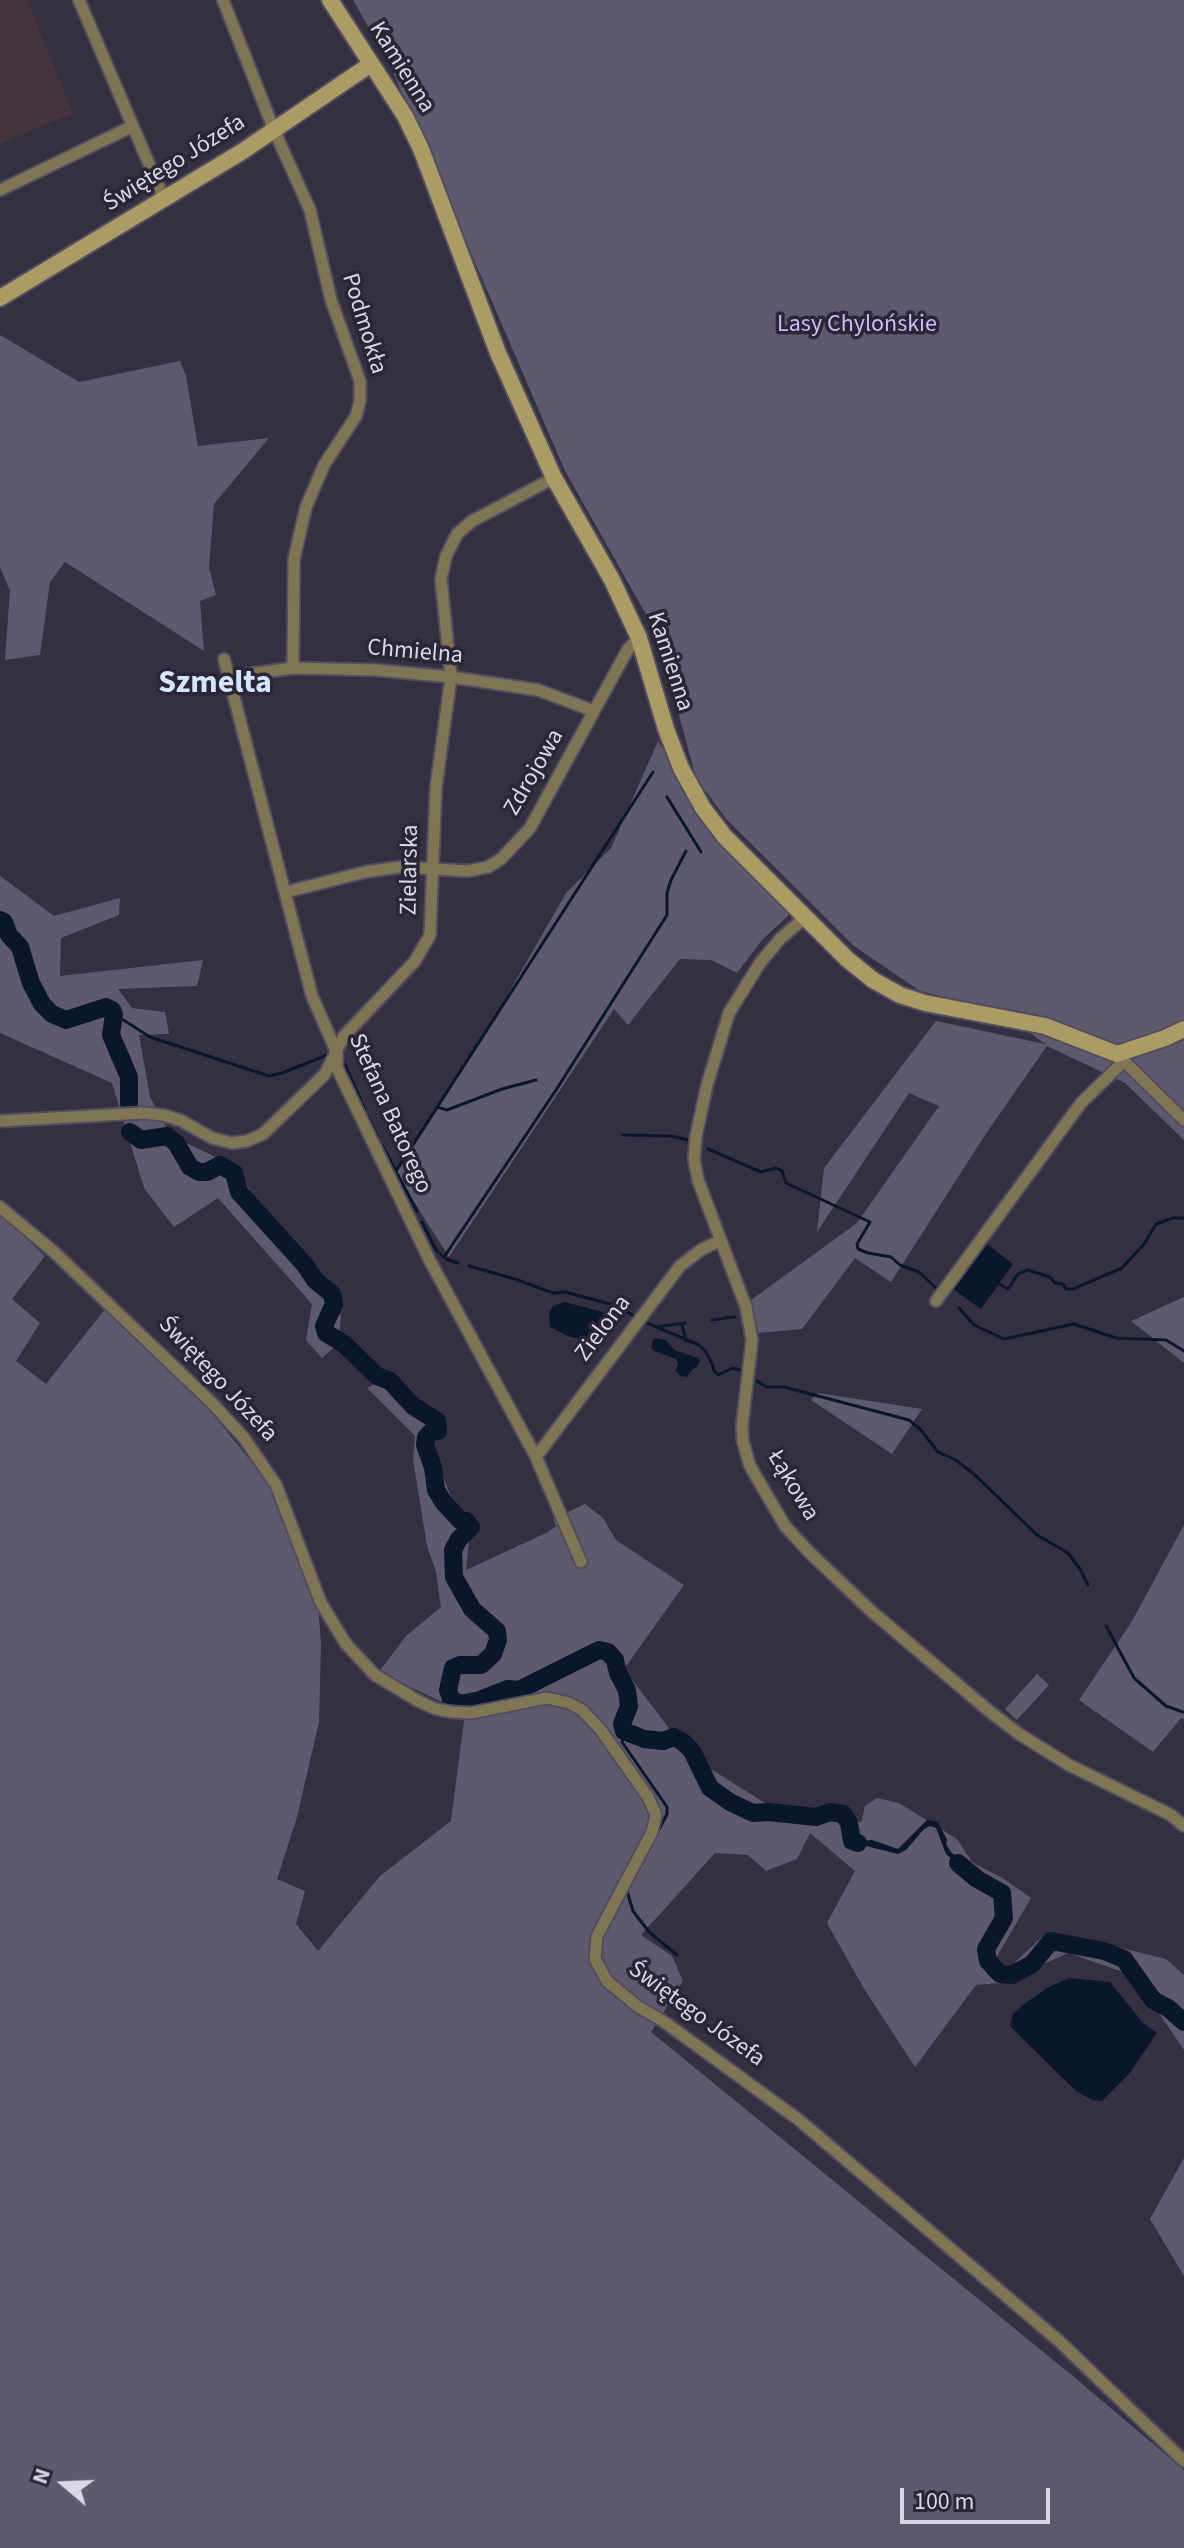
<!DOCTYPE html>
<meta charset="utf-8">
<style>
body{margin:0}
#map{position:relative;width:1184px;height:2548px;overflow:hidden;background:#342f41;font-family:"Source Sans 3",sans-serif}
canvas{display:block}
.north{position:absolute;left:24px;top:2444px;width:80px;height:80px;-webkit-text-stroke:6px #2a2537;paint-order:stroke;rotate:289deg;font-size:22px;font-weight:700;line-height:32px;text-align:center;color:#dad8e4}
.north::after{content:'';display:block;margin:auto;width:28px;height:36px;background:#dad8e4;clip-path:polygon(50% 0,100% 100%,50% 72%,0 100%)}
.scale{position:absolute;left:900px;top:2488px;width:150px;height:36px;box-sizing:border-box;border:4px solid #dad8e4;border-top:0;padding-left:10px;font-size:24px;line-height:28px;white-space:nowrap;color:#dad8e4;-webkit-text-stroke:6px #2a2537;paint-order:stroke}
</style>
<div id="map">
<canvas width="1184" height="2548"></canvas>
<div class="north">N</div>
<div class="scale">100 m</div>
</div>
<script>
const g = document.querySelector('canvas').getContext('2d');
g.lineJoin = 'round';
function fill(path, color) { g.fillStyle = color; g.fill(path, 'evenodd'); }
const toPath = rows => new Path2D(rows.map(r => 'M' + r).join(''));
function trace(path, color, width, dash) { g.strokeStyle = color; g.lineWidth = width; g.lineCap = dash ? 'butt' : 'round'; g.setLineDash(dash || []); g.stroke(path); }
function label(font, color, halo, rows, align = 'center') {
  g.font = font + ' "Source Sans 3",sans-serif'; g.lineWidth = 7; g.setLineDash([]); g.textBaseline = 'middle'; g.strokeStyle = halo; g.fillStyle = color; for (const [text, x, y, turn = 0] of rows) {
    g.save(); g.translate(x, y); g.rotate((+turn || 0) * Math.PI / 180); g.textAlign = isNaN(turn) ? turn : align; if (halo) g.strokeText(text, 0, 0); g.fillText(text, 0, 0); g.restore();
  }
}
fill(toPath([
 [0,0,27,0,73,113,0,144]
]), '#45343e');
fill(toPath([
 [353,0,1184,0,1184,1140,1125,1083,1047,1046,985,1135,891,1282,855,1258,802,1329,758,1333,751,1300,857,1223,939,1106,909,1093,817,1232,824,1168,936,1021,1045,1044,1000,1010,920,991,854,946,727,820,696,778,657,634,565,471,389,63],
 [0,335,79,382,180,361,186,376,198,446,269,438,214,504,209,567,216,595,200,601,204,651,65,562,50,582,40,655,5,660,10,591,0,567],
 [658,741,720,841,790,914,762,940,737,973,711,960,680,959,628,1025,614,1009,449,1257,396,1174,480,1043,566,893,611,848],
 [0,876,54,916,120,898,119,915,61,938,60,976,203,960,197,986,118,989,132,1008,165,1012,169,1034,139,1035,150,1097,171,1136,231,1164,341,1316,339,1343,322,1358,306,1340,312,1304,218,1198,174,1227,144,1188,112,1083,0,1033],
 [0,1214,45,1256,12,1299,40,1323,16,1361,46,1384,105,1309,212,1413,270,1485,318,1605,321,1642,319,1722,297,1817,277,1879,305,1891,296,1924,318,1951,380,1876,451,1821,465,1713,379,1672,406,1636,441,1607,436,1572,427,1546,413,1460,415,1436,367,1388,375,1384,406,1393,434,1424,432,1449,446,1484,454,1505,467,1512,476,1528,469,1542,466,1570,548,1532,556,1526,553,1519,585,1504,603,1518,616,1540,684,1585,624,1669,690,1756,781,1813,835,1805,861,1823,865,1806,877,1798,899,1803,957,1839,972,1862,1004,1879,1031,1898,992,1965,1011,1966,1042,1937,1097,1942,1166,1959,1184,1975,1184,2050,1154,2006,1123,1972,1068,1953,1001,1983,976,1985,915,2067,863,1987,827,1923,855,1871,810,1833,797,1859,766,1871,748,1855,715,1853,641,1935,672,1956,683,1981,651,2032,1074,2377,1184,2470,1184,2548,0,2548],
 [1184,1297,1184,1363,1131,1321],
 [818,1393,922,1409,892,1454,811,1400],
 [1184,1525,1184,1719,1181,1718,1153,1752,1079,1700,1131,1623],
 [1037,1674,1049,1685,1017,1720,1005,1709],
 [1184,2158,1184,2276,1150,2219]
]), '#5e596c');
fill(toPath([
 [987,1244,1013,1264,981,1309,953,1289],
 [565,1302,606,1313,613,1312,614,1314,600,1342,595,1343,568,1336,550,1327,549,1313,553,1306],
 [654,1338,666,1340,674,1350,698,1358,700,1361,697,1367,692,1370,687,1377,680,1376,676,1371,678,1363,676,1359,654,1351,651,1347],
 [927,1820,938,1822,947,1840,946,1844,951,1852,979,1875,975,1880,946,1854,936,1828,930,1826,924,1829,906,1850,898,1854,850,1842,846,1824,851,1822,856,1841,872,1840,898,1849],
 [1069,1978,1110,1982,1143,2023,1157,2033,1129,2074,1102,2101,1092,2100,1076,2091,1010,2026,1013,2014,1023,2005,1047,1988]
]), '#09172d');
trace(toPath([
 [667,797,701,852],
 [114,1014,150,1037,269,1076,282,1073,327,1055],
 [343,1060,365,1110],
 [437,1107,447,1110,502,1089,536,1080],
 [367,1115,378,1137],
 [623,1135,671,1136,688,1140],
 [382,1145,417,1211],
 [708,1149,761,1172,776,1168,782,1171,786,1183,870,1222,857,1244,858,1249,868,1253,891,1257,900,1265,919,1272,939,1291],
 [396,1171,653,772],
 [422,1222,436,1250,446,1259,458,1263],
 [444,1257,556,1090,667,915,667,893,671,880,686,851],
 [469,1266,515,1279,553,1293,565,1292,617,1306,634,1316],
 [999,1284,1008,1289,1018,1274,1028,1270,1050,1277,1055,1283,1063,1284,1066,1289,1073,1289,1122,1268,1144,1244,1156,1224,1173,1218,1184,1218],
 [959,1308,974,1325,1004,1339,1074,1324,1116,1338,1166,1340,1184,1351],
 [724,1318,735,1317],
 [712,1320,721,1319],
 [647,1323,699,1345,705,1351,712,1363,714,1371,718,1375,733,1368,740,1370],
 [682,1325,686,1341],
 [657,1327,685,1323],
 [757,1381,767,1387,784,1387,909,1420,920,1429,938,1452,954,1459,974,1474,1037,1535,1068,1553,1080,1569,1088,1585],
 [1106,1626,1134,1678,1166,1706,1183,1712],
 [624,1731,622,1742,667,1807,667,1814,638,1870],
 [627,1891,633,1911,649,1932,677,1955]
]), '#09172d', 3);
trace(toPath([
 [0,920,4,922,9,935,20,947,31,983,42,1004,52,1014,66,1020,106,1007,112,1010,114,1014,111,1035,129,1077,129,1104],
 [130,1132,141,1140,167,1136,176,1143,190,1167,199,1172,207,1172,220,1165,234,1173,239,1192,305,1265,315,1280,332,1294,334,1304,324,1326,326,1333,344,1344,377,1376,390,1381,413,1406,437,1421,438,1431,431,1432,426,1437,425,1445,433,1467,436,1490,444,1503,460,1520,466,1521,471,1527,459,1539,453,1550,454,1577,472,1609,497,1631,498,1640,493,1654,481,1665,460,1665,453,1668,448,1690,451,1699,460,1704,480,1700,508,1689,519,1690,599,1650,608,1652,615,1660,618,1673,627,1690,629,1706,622,1724,624,1731,644,1739,663,1741,674,1737,683,1742,692,1751,710,1788,730,1802,753,1813,768,1812,816,1817,830,1812,843,1814,849,1823,852,1841,858,1843],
 [958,1863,977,1879,1002,1893,1004,1918,986,1949,988,1961,1000,1974,1012,1975,1032,1964,1051,1941,1104,1951,1124,1959,1153,2000,1168,2008,1184,2022]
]), '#09172d', 18);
const street = toPath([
 [79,0,164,199],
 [223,0,274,130,310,210,331,300,360,381,360,401,356,416,324,465,306,507,294,559,293,668],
 [0,190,133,126],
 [224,659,312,996,337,1053,337,1068,430,1261,536,1457,581,1562],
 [228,677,293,668,376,670,451,677,538,690,594,711],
 [286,892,365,872,400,867,468,871,488,867,501,859,530,828,628,649,639,638],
 [804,918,780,939,760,963,729,1013,707,1085,696,1136,694,1159,698,1180,746,1307,752,1340,742,1426,743,1442,750,1466,785,1526,809,1552,870,1610,989,1711,1019,1734,1069,1765,1171,1815,1184,1826],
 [1120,1057,1184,1120],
 [0,1121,142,1113,163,1115,182,1121,212,1138,232,1143,247,1141,263,1134,325,1074,344,1036,415,961,430,935,436,787,451,677,441,579,446,556,457,534,472,521,554,478],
 [0,1207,54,1252,213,1404,244,1438,276,1485,321,1603,346,1644,375,1675,420,1702,436,1709,452,1712,471,1713,547,1698,569,1703,582,1710,600,1729,648,1797,656,1815,652,1832,597,1936,595,1959,607,1981,637,2006,663,2021,799,2120,1059,2341,1184,2461],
 [936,1301,1081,1103,1124,1061],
 [536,1457,680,1266,702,1249,720,1241]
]);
const secondary = toPath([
 [330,0,405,116,421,149,498,353,554,478,612,580,639,638,666,729,681,768,703,808,725,837,847,959,873,980,900,995,925,1003,1045,1026,1117,1054,1165,1038,1184,1029],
 [0,298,243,151,371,64]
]);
trace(street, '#524d5e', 15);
trace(secondary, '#524d5e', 20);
trace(street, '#7f7554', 11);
trace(secondary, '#ab9b65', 16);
label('24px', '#dad8e4', '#2a2537', [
 ["Kamienna",401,68,58],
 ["Świętego Józefa",175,164,-32],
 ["Podmokła",363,324,73],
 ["Chmielna",415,653,5],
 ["Kamienna",669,662,72],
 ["Zdrojowa",535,773,-60],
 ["Zielarska",411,870,-89],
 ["Stefana Batorego",389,1114,66],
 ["Zielona",604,1329,-53],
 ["Świętego Józefa",217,1380,47],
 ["Łąkowa",792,1486,59],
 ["Świętego Józefa",696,2015,36]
]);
label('24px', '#cbbcf5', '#2a2537', [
 ["Lasy Chylońskie",857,326]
]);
label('bold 32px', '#d4e5ff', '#2a2537', [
 ["Szmelta",215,685]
]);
</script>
